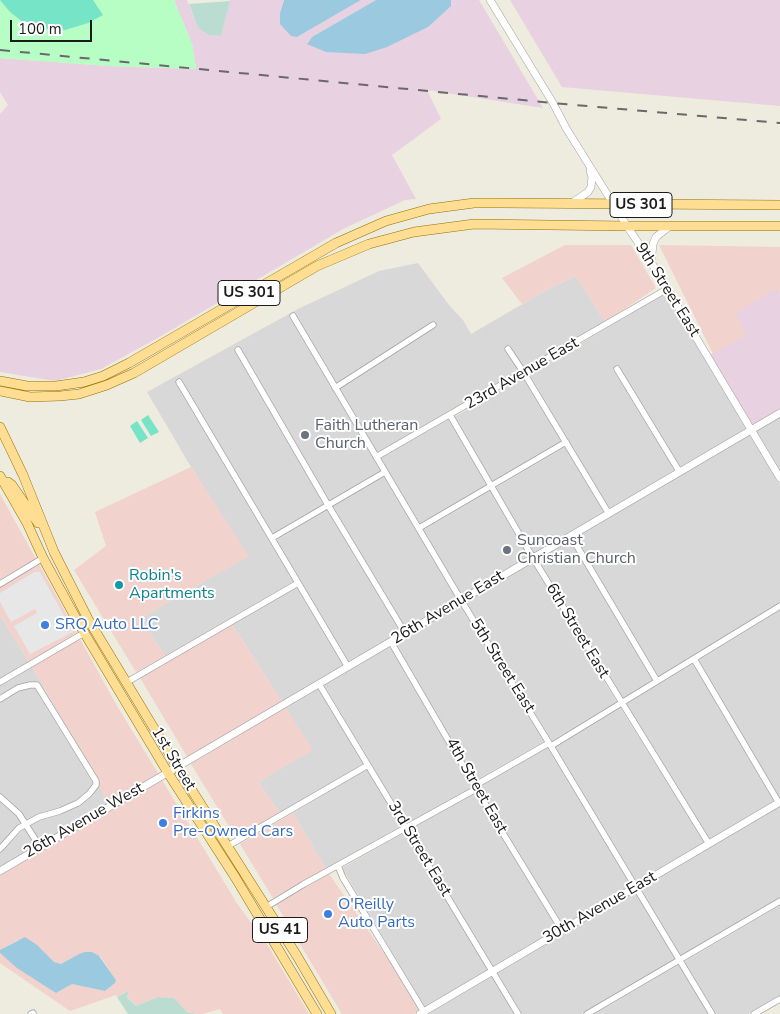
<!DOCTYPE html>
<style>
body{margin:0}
#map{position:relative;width:780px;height:1014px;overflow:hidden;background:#eeebdf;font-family:"Nunito Sans",sans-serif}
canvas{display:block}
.scale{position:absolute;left:10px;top:20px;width:82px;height:22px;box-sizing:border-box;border:2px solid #1b1b1b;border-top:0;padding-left:6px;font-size:15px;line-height:18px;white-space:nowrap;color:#1b1b1b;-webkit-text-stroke:4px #fff;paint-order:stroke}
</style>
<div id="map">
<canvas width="780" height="1014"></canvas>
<div class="scale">100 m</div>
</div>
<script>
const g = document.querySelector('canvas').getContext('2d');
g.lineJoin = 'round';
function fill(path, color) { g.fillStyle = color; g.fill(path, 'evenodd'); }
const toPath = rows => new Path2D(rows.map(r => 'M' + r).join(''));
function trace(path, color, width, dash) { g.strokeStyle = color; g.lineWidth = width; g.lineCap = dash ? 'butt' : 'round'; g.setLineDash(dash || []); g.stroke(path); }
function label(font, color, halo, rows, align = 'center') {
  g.font = font + ' "Nunito Sans",sans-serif'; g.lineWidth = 4; g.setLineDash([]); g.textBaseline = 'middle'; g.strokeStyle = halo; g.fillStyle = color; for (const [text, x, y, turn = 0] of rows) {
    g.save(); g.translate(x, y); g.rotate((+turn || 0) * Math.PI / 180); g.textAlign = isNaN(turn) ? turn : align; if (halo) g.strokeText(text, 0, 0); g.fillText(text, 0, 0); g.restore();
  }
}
fill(toPath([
 [418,263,449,305,463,320,471,334,550,288,576,276,605,322,525,369,509,345,504,348,520,371,377,453,339,389,437,326,434,321,336,384,294,313,289,315,381,471,329,501,239,346,234,348,324,504,273,534,180,379,175,381,294,581,165,656,141,619,166,603,248,556,191,467,147,392,298,309,379,271],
 [666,293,747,429,680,467,617,365,613,369,675,470,609,510,529,374],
 [524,377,562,441,492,482,454,417],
 [780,417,780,473,755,431],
 [449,419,487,485,419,524,380,458],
 [751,434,780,484,780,602,658,677,575,538],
 [565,447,605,513,534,554,495,488],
 [384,476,457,598,406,629,332,506],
 [491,490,529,557,462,596,423,530],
 [327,509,401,632,349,663,276,540],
 [570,540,653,680,622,699,537,559],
 [532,562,617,702,552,741,465,601],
 [297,587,344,666,282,702,232,624],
 [460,604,545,741,475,781,395,643],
 [780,609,780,798,698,660],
 [0,615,29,662,0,679],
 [390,646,472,788,407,824,324,685],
 [693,663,775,801,709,840,625,704],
 [32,667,66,727,39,683,36,682,30,682,17,686,0,695,0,686],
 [31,688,35,688,93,783,86,792,77,800,58,808,38,814,27,820,21,812,0,794,0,703,20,691],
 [319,688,364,763,280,813,259,783,268,776,312,750,285,707],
 [620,707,705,843,637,883,555,747],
 [548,747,632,886,563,926,478,787],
 [367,769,401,826,326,869,293,813],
 [99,785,109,804,41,843,30,825,41,820,61,814,80,806,91,797],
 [475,793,558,929,493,968,410,829],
 [0,801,17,816,22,823,0,844],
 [780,806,780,897,680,956,640,888],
 [25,828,36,846,0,867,0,853],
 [405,832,489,970,425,1007,342,868],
 [635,891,675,959,581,1014,522,1014,497,973],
 [780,905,780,995,748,1014,715,1014,684,962],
 [679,964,709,1014,593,1014,610,1005],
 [492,976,515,1014,427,1014]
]), '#d9d8d8');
fill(toPath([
 [565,245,631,245,656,288,605,322,576,276,550,288,522,304,502,278],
 [659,245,780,247,780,294,777,289,736,313,748,335,713,354],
 [191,467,249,556,166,603,141,619,165,656,136,672,74,570,106,546,95,512],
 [0,494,36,559,0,580],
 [39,564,77,633,29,662,0,615,0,587],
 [232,624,282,702,188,758,140,678],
 [80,639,117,706,159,775,109,804,99,785,98,779,66,727,32,667],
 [285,707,313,750,268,776,259,783,280,813,236,838,191,764],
 [162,780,238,905,268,946,309,1014,223,1014,220,1009,203,1014,198,1014,187,1012,174,998,158,997,136,1006,127,996,127,991,117,997,116,995,70,1011,0,963,0,953,56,993,72,984,105,991,115,983,116,980,100,956,79,954,61,964,54,962,18,940,0,950,0,874],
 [293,813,326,869,273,898,240,844],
 [329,874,393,966,420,1010,414,1014,342,1014,276,904]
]), '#f1d2cc');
fill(toPath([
 [174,0,187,0,198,28,209,35,221,36,230,0,284,0,280,13,297,37,361,0,376,0,312,37,307,43,450,6,451,0,479,0,543,108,427,90,441,119,392,155,416,199,405,200,343,229,161,336,101,369,55,381,0,372,0,114,8,105,0,92,0,58,109,66,196,69,192,44],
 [510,0,780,0,780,106,562,87],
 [777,288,780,294,780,409,752,426,710,355,747,335,735,313]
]), '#e8d1e1');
fill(toPath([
 [230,1,221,36,209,35,198,28,189,4],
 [128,991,127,997,136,1006,158,997,174,998,187,1012,198,1014,128,1014,117,997]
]), '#bbddd1');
fill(toPath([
 [0,0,174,0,192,44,196,69,109,66,0,58]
]), '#b7fec4');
fill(toPath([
 [0,0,93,0,103,15,88,23,65,30,40,29,24,23,10,12],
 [148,415,159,432,151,436,141,420],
 [137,421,148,438,140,443,130,426]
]), '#76e4c6');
fill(toPath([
 [34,572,40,572,73,632,30,654,14,626,37,613,35,609,11,622,0,602,0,593]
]), '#e7e7e7');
fill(toPath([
 [284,0,361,0,297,37,291,36,280,24,280,13],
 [376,0,451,0,451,6,428,27,387,47,365,54,326,52,307,44,312,37],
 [25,937,37,945,54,962,61,964,79,954,85,952,92,952,99,956,116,980,115,983,105,991,72,984,56,993,17,968,0,953,0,950]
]), '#9bc9e0');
const minor = toPath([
 [293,316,461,600,549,743,712,1014],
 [508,349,524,373,609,514],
 [238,350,328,505,405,633],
 [617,369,679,471],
 [179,382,348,667],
 [335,388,433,325],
 [450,415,533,558,709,844],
 [376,457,667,289],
 [419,528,566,442],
 [571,536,657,681],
 [272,538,385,472],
 [0,584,43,558],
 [391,642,490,812,562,930],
 [694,659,779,803],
 [0,682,84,633],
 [127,682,298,583],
 [319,684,518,1014],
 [0,699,18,688,30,685,37,685,96,781,96,785,89,794,78,803,60,811,39,817,19,828,0,849],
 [551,746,780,606],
 [474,786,549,743],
 [0,797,19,814,40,847],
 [228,846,368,765],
 [338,866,343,878,424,1012],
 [266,907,304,884,476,789],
 [31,1014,33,1013],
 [587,1014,780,901],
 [754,1014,780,999]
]);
const tertiary = toPath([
 [490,0,553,103,566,128,627,226,651,262,780,478],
 [572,203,588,192,591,187,592,177,590,171],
 [651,262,653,244,656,237,670,226],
 [0,871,780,413],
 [420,1014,780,802]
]);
const primary = toPath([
 [0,381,27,386,56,386,84,382,103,376,129,363,336,243,386,221,429,209,474,203,501,203,780,205],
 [0,391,30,397,60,396,79,394,107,385,134,373,317,266,369,244,414,232,474,224,627,226,780,226],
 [0,427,23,475,54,552,88,619,181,773,297,956,331,1014],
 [0,476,27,523,43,558,79,624,168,773,235,877,317,1014],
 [4,482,8,482,12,485,38,523]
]);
trace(minor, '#a2a2a2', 7);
trace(tertiary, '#a2a2a2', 8);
trace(primary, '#927200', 10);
trace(minor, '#fff', 5.5);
trace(tertiary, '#fff', 7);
trace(primary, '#ffdd93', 9);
trace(toPath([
 [0,50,553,103,780,123]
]), '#696969', 2, [10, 10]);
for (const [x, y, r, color] of [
 [305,435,5,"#6b7280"],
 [507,550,5,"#6b7280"],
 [119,585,5,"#0f9aa8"],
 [45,625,5,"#3f7fe0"],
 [163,823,5,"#3f7fe0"],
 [328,914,5,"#3f7fe0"]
]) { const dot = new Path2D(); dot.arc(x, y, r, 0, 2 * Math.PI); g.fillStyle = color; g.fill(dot); trace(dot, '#fff', 2); }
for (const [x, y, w] of [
 [641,205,62],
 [249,293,62],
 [280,930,55]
]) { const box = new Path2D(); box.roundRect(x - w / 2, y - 12.5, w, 25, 4); g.fillStyle = '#fff'; g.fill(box); trace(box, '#1b1b1b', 1); }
label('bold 15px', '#1b1b1b', null, [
 ["US 301",641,205],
 ["US 301",249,293],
 ["US 41",280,930]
]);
label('16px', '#1b1b1b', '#fff', [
 ["9th Street East",667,290,58],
 ["23rd Avenue East",522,374,-30],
 ["26th Avenue East",448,608,-31],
 ["6th Street East",577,631,59],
 ["5th Street East",502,666,58],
 ["1st Street",173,759,59],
 ["4th Street East",476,786,60],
 ["26th Avenue West",84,821,-30],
 ["3rd Street East",419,849,59],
 ["30th Avenue East",600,908,-30]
]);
label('16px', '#5b616d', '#fff', [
 ["Faith Lutheran",315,426],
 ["Church",315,444],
 ["Suncoast",517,541],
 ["Christian Church",517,559]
], 'left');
label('16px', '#0d838f', '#fff', [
 ["Robin's",129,576],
 ["Apartments",129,594]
], 'left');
label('16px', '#366cbe', '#fff', [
 ["SRQ Auto LLC",55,625],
 ["Firkins",173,814],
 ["Pre-Owned Cars",173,832],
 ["O'Reilly",338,905],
 ["Auto Parts",338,923]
], 'left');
</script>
